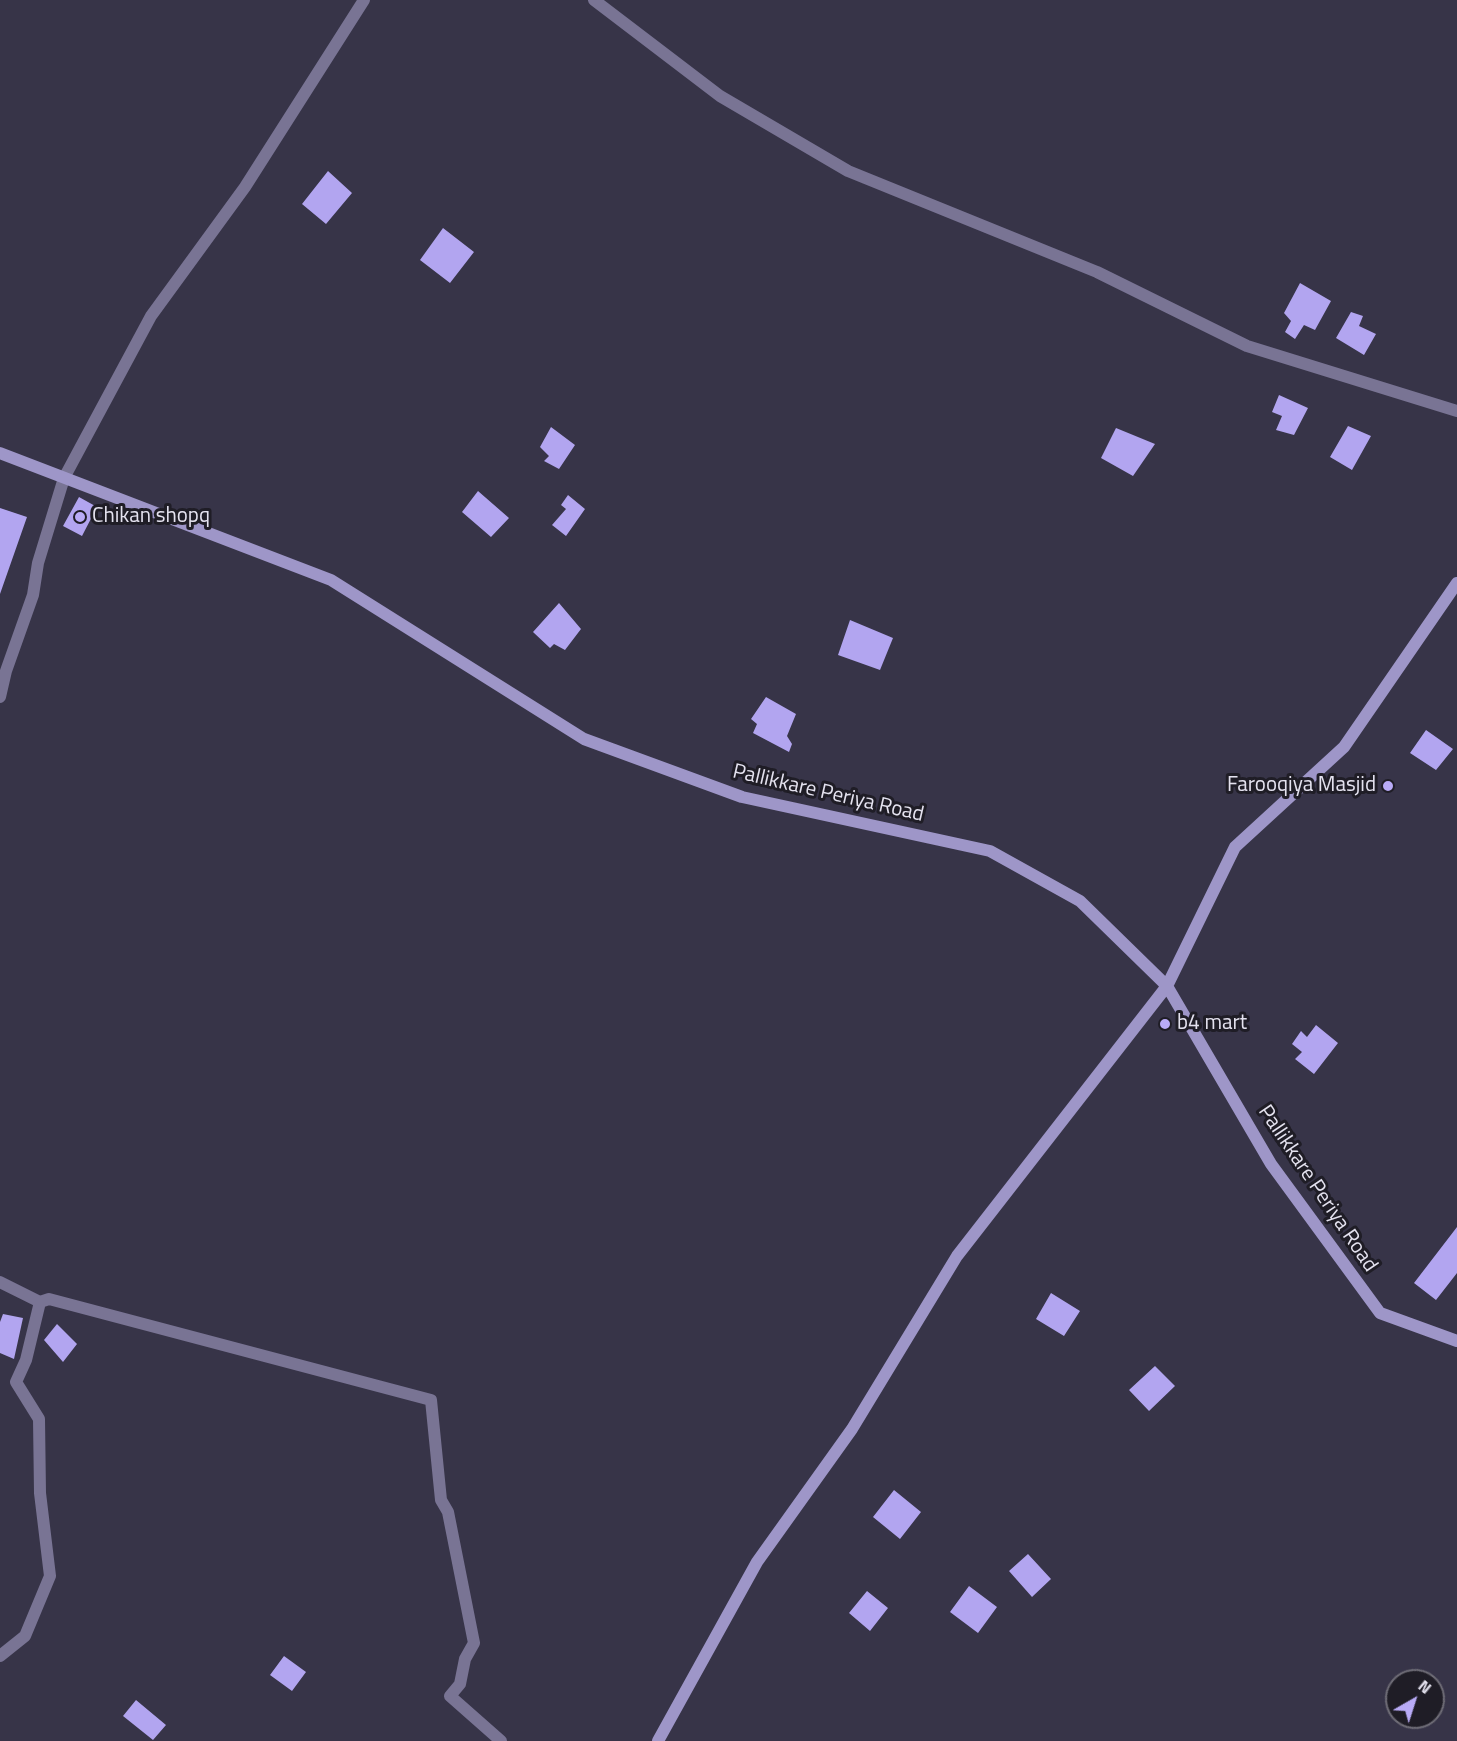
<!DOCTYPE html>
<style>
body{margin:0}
#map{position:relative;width:1457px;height:1741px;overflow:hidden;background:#373448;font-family:"Titillium Web",sans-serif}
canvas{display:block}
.north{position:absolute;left:1385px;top:1669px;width:60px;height:60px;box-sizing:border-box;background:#1f1d26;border:2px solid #6e6c76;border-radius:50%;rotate:39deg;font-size:16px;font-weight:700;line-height:24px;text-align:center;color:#e4e2ef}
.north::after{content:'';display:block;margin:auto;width:21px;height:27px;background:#b9abf7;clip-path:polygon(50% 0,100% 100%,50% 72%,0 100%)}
</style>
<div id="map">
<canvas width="1457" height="1741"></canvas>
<div class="north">N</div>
</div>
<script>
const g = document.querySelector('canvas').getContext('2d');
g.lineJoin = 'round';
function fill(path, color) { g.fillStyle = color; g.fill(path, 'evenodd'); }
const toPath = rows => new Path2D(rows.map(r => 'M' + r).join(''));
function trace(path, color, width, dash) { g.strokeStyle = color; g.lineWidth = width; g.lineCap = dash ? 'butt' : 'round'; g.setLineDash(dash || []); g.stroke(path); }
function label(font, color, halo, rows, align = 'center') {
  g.font = font + ' "Titillium Web",sans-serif'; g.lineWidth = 6; g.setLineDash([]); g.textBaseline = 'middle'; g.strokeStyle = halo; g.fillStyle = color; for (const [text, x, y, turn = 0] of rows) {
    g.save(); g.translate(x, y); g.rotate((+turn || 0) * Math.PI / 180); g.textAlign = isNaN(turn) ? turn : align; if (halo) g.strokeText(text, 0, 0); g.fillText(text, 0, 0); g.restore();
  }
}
fill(toPath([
 [328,171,352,193,326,224,302,204],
 [443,228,474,252,450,283,420,260],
 [1300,283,1331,301,1315,330,1304,325,1295,339,1285,332,1291,321,1284,313],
 [1351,312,1363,316,1359,326,1376,334,1364,355,1336,338],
 [1279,395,1308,408,1294,435,1276,430,1282,416,1272,412],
 [1348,426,1371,436,1352,470,1330,457],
 [551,427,575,445,559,469,544,461,549,456,540,447],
 [1116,428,1155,444,1133,476,1101,458],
 [478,491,509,518,491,537,462,512],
 [568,495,585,509,566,536,552,525,566,509,561,505],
 [79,497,97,507,82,536,63,526],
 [0,508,27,517,0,594],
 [559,603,581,629,565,650,554,644,550,648,533,632],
 [850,620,893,638,880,670,838,655],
 [766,697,796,714,787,736,792,744,789,752,753,733,757,724,751,719],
 [1426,730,1453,749,1436,770,1410,753],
 [1316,1025,1338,1043,1314,1074,1295,1059,1302,1052,1292,1044,1301,1031,1307,1037],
 [1457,1227,1457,1273,1436,1300,1414,1283],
 [1051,1293,1080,1311,1064,1336,1036,1319],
 [3,1314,23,1318,14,1359,0,1353,0,1322],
 [57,1324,77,1344,63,1362,44,1340],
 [1155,1366,1175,1386,1149,1411,1129,1390],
 [894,1490,921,1512,900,1539,873,1517],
 [1028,1554,1051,1579,1032,1597,1009,1571],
 [969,1586,997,1607,978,1633,950,1612],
 [867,1591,888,1608,870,1631,849,1613],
 [284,1656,306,1672,292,1691,270,1675],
 [136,1700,166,1725,153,1740,123,1716]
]), '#b2a5f0');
trace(toPath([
 [594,0,720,96,848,171,1097,272,1247,346,1457,411],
 [0,697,6,671,33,595,38,563,64,478,151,316,245,187,364,0],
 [0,1282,40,1302,26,1360,16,1382,39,1419,40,1493,50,1576,25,1636,0,1656],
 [40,1302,49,1299,431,1400,441,1500,448,1512,474,1643,465,1659,460,1684,450,1696,501,1741]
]), '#797494', 12);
trace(toPath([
 [0,453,331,580,584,739,742,797,990,851,1080,901,1167,986,1271,1164,1380,1313,1457,1341],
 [658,1741,757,1562,852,1429,957,1256,1167,986,1235,847,1344,747,1457,583]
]), '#9e96c8', 12);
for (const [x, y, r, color] of [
 [80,517,6,"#b9abf7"],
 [1388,786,6,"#b9abf7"],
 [1165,1024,6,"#b9abf7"]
]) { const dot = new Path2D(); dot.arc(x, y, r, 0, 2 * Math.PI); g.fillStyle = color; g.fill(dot); trace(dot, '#1f1d26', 2); }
label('21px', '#e4e2ef', '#1f1d26', [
 ["Chikan shopq",92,517],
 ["Farooqiya Masjid",1376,786,"right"],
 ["b4 mart",1177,1024]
], 'left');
label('21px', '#e4e2ef', '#1f1d26', [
 ["Pallikkare Periya Road",828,794,13],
 ["Pallikkare Periya Road",1317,1189,56]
]);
</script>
